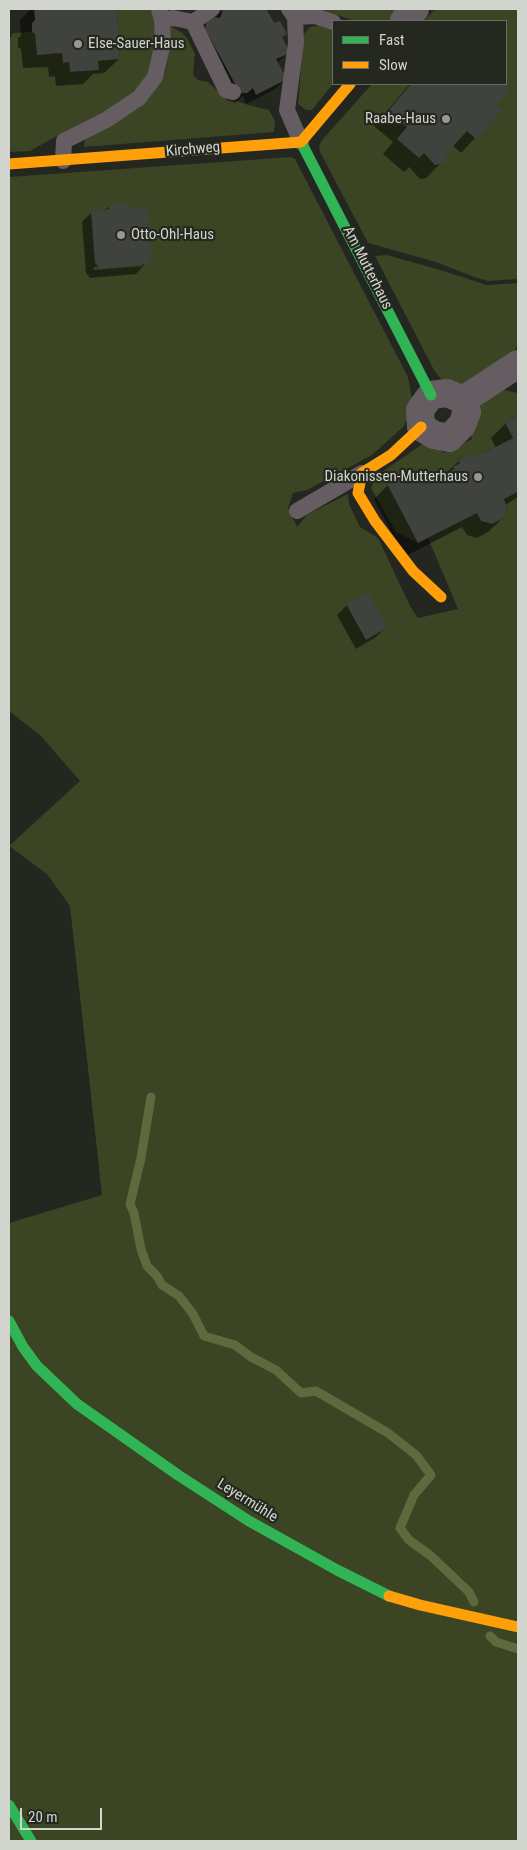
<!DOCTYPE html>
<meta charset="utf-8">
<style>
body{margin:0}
#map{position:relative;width:527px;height:1850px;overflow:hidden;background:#242620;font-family:"Roboto Condensed",sans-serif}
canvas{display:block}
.frame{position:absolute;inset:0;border:10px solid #d2d4ce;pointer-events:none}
.legend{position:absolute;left:332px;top:20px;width:175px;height:65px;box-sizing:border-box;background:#25281e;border:1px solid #6a6d64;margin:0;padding:6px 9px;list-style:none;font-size:15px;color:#d2d4ce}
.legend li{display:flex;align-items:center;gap:10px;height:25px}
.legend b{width:25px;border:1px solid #6a6d64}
.scale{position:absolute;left:20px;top:1808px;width:82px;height:22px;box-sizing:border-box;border:2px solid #d2d4ce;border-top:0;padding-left:6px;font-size:15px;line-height:18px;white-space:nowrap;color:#d2d4ce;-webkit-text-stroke:4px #25281e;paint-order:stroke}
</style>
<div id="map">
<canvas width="527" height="1850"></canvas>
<div class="frame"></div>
<ul class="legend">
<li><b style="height:6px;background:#30b455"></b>Fast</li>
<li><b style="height:6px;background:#ff9f0a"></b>Slow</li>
</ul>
<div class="scale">20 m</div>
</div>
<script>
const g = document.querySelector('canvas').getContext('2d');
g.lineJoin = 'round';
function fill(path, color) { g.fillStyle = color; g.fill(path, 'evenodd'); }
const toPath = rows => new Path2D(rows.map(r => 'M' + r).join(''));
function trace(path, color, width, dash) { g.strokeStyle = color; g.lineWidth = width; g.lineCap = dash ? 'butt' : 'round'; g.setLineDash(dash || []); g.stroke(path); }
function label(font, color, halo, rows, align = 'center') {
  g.font = font + ' "Roboto Condensed",sans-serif'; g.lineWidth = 4.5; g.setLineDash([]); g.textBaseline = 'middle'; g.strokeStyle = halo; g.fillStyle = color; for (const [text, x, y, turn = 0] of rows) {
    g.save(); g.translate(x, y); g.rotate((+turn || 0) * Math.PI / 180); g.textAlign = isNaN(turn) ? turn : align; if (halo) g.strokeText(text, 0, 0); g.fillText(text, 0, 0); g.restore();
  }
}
fill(toPath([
 [117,9,153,9,157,34,152,68,134,95,107,114,64,132,30,151,9,152,9,40,13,33,32,32,35,34,37,54,62,53,63,63,69,62,70,72,99,70,98,61,120,59],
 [320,9,400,9,389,21,355,21],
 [435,9,518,9,518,279,488,281,474,277,436,262,368,243,320,152,319,146,322,140,372,84,506,84,506,21,424,21],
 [169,25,181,32,187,38,195,54,193,75,198,80,208,82,223,96,245,104,269,110,275,121,274,132,84,147,85,138,139,108,160,82,166,69,170,40],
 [321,25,333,29,333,84,312,110,306,110,298,104,304,34,310,27],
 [291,157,295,159,408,377,412,399,409,417,403,427,372,455,307,490,293,493,288,508,297,527,308,514,348,494,349,504,360,527,378,538,410,606,418,618,458,609,428,538,477,513,481,521,492,524,504,518,507,507,504,499,518,492,518,1841,9,1841,9,1223,102,1195,70,906,47,874,9,846,80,781,40,735,9,711,9,177],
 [346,604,388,627,366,640],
 [387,255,437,269,487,285,518,283,518,344,511,357,465,384,456,385,447,383,440,378,434,370,375,256],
 [503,390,518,393,518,416,505,423,513,438,480,455,479,453,472,457,470,454,458,459,460,463,453,467,454,469,421,486,413,470,387,484,418,543,396,532,371,488,376,476,424,443,437,446,444,453,472,439,471,435,478,406]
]), '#3b4423');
fill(toPath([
 [31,9,116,9,119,59,104,73,93,74,83,84,56,86,55,76,49,77,48,67,23,68,21,49,18,47,18,38,21,36,20,20],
 [224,9,266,9,288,52,277,63,285,79,275,89,246,104,243,96,235,103,227,100,226,91,197,32],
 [410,84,503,84,509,88,494,105,500,110,475,138,461,153,452,145,444,155,444,160,426,178,420,179,409,167,404,172,383,154,393,142,374,126],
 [109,206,146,263,136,274,90,278,86,273,82,222,92,212,104,211],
 [142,264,142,266,94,270,94,267],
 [518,417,518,497,505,505,503,518,488,532,477,538,467,535,462,527,404,557,374,499,388,485,420,488,444,475,459,461,480,457,496,448,491,438,505,424],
 [347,605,386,627,376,637,356,649,337,615]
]), '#0007');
trace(toPath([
 [151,1097,141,1158,130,1204,134,1213,141,1249,147,1266,157,1276,162,1285,179,1296,193,1314,204,1336,235,1345,251,1357,276,1370,301,1393,316,1391,388,1433,416,1455,431,1475,414,1495,400,1528,409,1540,431,1556,469,1592,474,1602],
 [490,1636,496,1642,518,1649]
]), '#5e6a3d', 9);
fill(toPath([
 [34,9,117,9,120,59,98,61,99,70,70,72,69,62,63,63,62,53,37,55,35,34,32,32,32,23,35,20],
 [223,9,269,9,267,10,274,23,280,21,287,34,282,37,290,53,276,59,287,79,256,95,253,88,247,93,240,93,205,29,207,20,215,17,220,18],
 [411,84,505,84,510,88,496,105,502,110,476,139,467,131,445,155,446,160,442,164,435,165,424,153,419,158,397,139,407,127,388,111],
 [130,203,130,208,147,207,152,259,147,264,100,268,95,263,91,211,109,209,108,205],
 [518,416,518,492,504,499,507,507,504,518,492,524,481,521,477,513,418,543,387,484,413,470,421,486,454,469,453,467,460,463,458,460,470,453,472,457,479,453,480,455,513,438,505,423],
 [368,592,388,627,366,640,346,604]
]), '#40423d');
trace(toPath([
 [289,9,295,17,315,16,333,22],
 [295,17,296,43,287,110,301,142],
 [162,20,173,18,193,22,226,90,233,92],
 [193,22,212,9],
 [63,161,64,141,106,120,139,98,155,77,163,43,162,20,159,9],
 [297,511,362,473]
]), '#655d62', 16);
trace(toPath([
 [404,21,415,9],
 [447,393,463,400,467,412,462,425,449,438,434,435,421,427,420,410,431,395,447,393],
 [463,400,518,364]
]), '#655d62', 28);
trace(toPath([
 [301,142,431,395],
 [9,1321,23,1347,37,1366,77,1404,178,1475,249,1521,337,1570,389,1596],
 [9,1805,31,1841]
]), '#30b455', 11);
trace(toPath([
 [9,164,301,142,350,84],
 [421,427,391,455,362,473,358,493,375,521,413,571,441,597],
 [389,1596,420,1605,518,1627]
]), '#ff9f0a', 11);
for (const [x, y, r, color] of [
 [78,44,5,"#959791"],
 [446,119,5,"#959791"],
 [121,235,5,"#959791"],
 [478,477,5,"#959791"]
]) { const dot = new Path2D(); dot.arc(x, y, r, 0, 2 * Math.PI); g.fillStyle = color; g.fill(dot); trace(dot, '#25281e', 2); }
label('15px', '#d2d4ce', '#25281e', [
 ["Else-Sauer-Haus",88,44],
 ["Raabe-Haus",436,119,"right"],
 ["Otto-Ohl-Haus",131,235],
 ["Diakonissen-Mutterhaus",468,477,"right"]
], 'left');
label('15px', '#d2d4ce', '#25281e', [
 ["Kirchweg",193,150,-5],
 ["Am Mutterhaus",367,268,63],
 ["Leyermühle",247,1501,32]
]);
</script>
